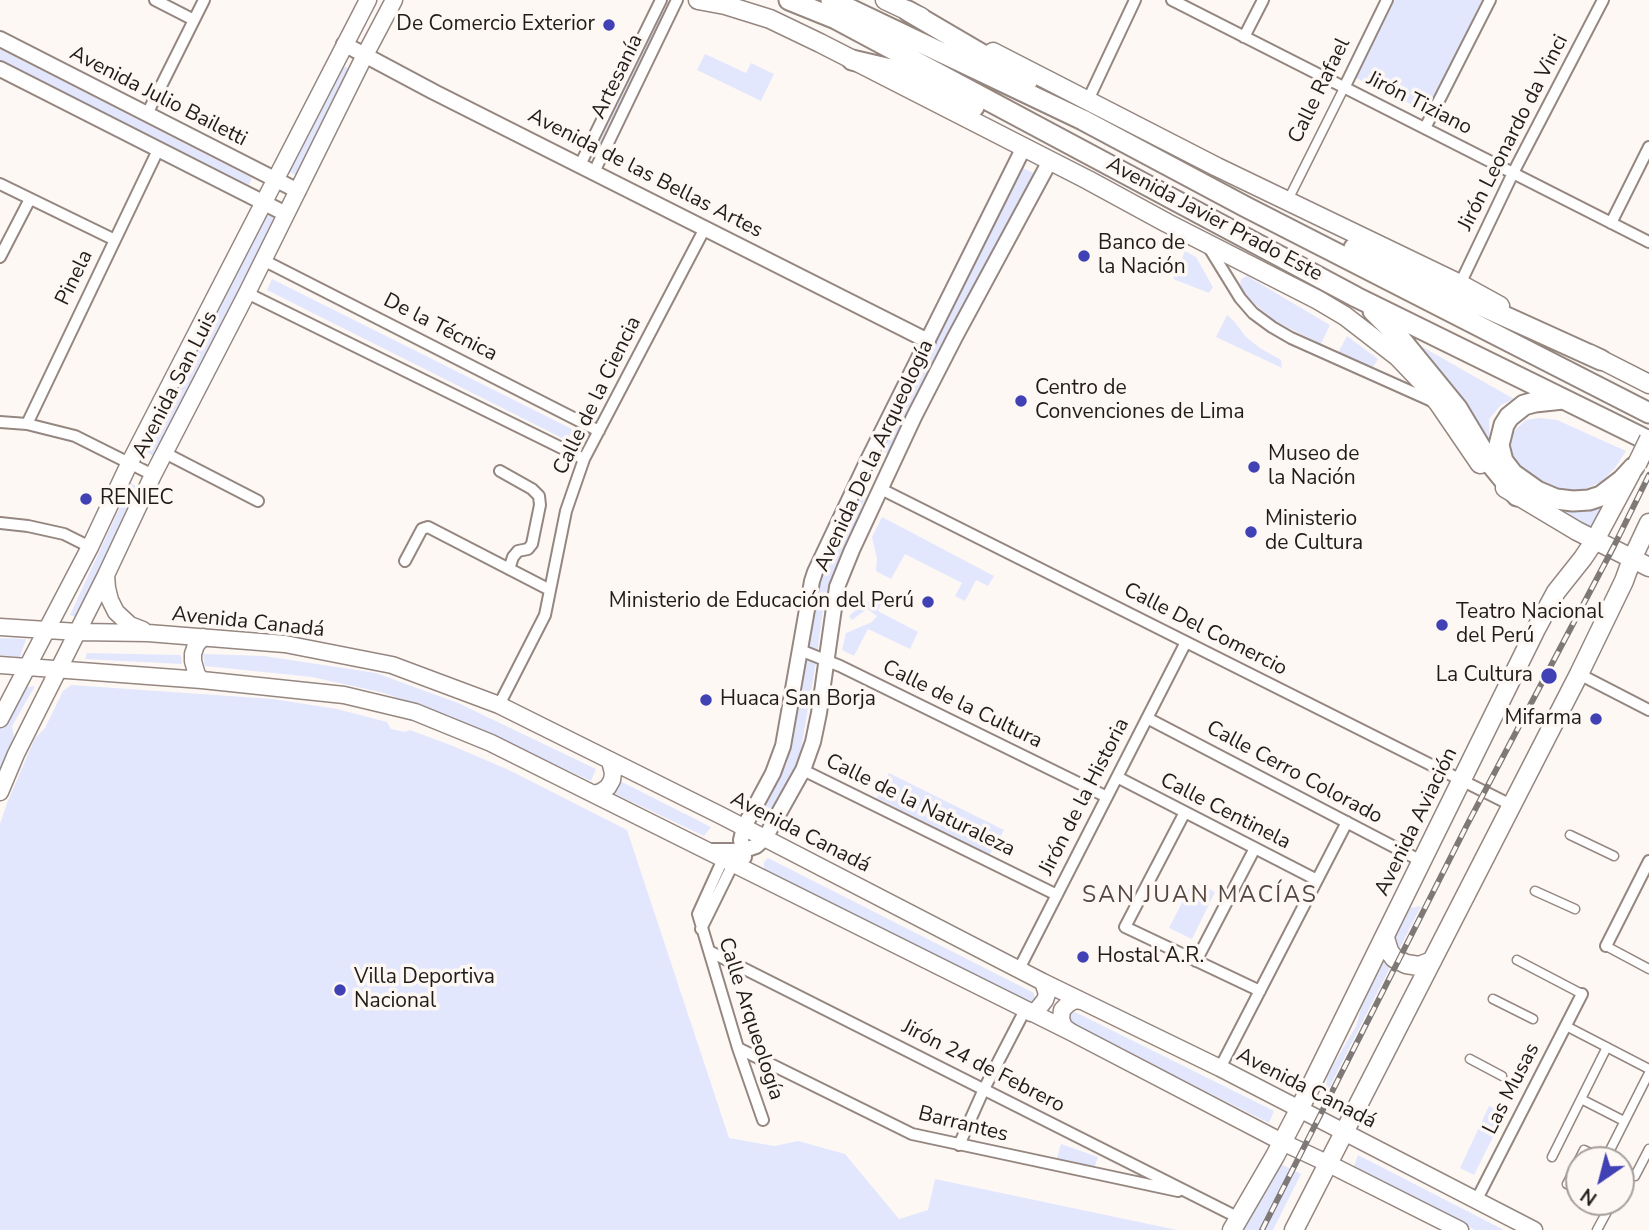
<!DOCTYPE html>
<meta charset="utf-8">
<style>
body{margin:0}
#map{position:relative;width:1649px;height:1230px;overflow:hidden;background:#fef8f5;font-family:"Nunito Sans",sans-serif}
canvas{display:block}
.north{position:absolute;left:1565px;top:1146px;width:70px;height:70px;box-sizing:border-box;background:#fef8f5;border:2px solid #a6a09d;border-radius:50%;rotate:215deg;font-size:19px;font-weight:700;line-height:28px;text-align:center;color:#211c19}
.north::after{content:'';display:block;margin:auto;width:24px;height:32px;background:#4141b6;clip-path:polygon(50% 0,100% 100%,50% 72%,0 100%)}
</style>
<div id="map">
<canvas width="1649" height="1230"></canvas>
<div class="north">N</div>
</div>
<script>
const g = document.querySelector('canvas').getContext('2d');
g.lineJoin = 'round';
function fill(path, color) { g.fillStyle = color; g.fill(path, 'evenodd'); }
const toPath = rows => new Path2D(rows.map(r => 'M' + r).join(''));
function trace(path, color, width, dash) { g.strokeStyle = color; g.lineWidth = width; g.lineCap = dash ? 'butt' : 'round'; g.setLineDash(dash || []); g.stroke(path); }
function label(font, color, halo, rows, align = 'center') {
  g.font = font + ' "Nunito Sans",sans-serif'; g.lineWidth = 7; g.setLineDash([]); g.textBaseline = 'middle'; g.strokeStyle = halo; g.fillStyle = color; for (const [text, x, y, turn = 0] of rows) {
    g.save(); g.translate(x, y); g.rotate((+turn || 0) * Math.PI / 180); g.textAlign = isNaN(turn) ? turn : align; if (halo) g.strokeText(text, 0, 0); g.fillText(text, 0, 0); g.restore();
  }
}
fill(toPath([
 [1392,0,1482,0,1427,112,1354,77],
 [662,12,667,13,592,158,588,156],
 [0,49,252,178,249,185,0,60],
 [705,54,746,73,751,63,774,74,761,101,697,70],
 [343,66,353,70,300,177,289,172],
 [1022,168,1034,173,888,454,881,450],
 [267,215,278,220,157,459,147,452],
 [1185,251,1196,257,1213,287,1209,293,1173,279],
 [1247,276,1330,325,1321,344,1275,321,1258,307,1245,294,1240,286,1241,279],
 [272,279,578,432,572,443,267,290],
 [1227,315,1234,321,1246,337,1260,348,1281,360,1282,368,1216,337],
 [1347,336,1378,359,1373,367,1338,353],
 [1412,341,1514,399,1501,405,1489,419,1490,448,1460,396],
 [1539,418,1557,420,1626,451,1615,468,1602,481,1588,488,1575,491,1562,491,1550,487,1526,474,1508,454,1509,440,1516,429,1526,420],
 [131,483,140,489,76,617,70,615],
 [861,491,867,495,841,555,823,611,816,662,799,761,767,819,761,814,787,763,803,661,821,578],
 [1608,498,1593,531,1552,506,1567,511,1581,509],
 [882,517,994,576,988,586,976,580,965,601,955,596,962,583,905,554,891,579,876,571,877,559,872,537],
 [877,590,886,593,878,611,918,632,910,649,868,629,854,656,842,650,846,633,872,622,877,616,867,609,852,620,849,616,865,601,870,603],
 [0,638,26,639,20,657,0,655],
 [87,653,181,655,182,664,85,659],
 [203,654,264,656,376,673,458,703,596,769,591,781,450,716,384,693,312,677,205,666],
 [71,685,273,699,337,709,387,722,391,729,405,732,410,730,453,746,509,770,627,830,729,1138,774,1146,798,1141,845,1154,899,1219,928,1210,935,1179,1177,1230,0,1230,0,824,7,803,35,738,45,728,63,691],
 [35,686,12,726,14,737,0,769,0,728,22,688],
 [889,773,1004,830,989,856,877,798],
 [620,781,711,827,704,836,613,793],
 [768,858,1034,993,1035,1000,1033,1003,1028,1003,764,869,764,862],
 [1193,881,1215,892,1192,939,1169,928],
 [1421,906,1325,1096,1327,1076,1356,1026,1362,1005,1410,908],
 [1075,1012,1274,1111,1269,1123,1068,1022,1068,1018,1071,1014],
 [1489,1106,1505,1113,1474,1175,1460,1168],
 [1061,1144,1098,1157,1092,1174,1056,1161],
 [1358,1155,1504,1230,1475,1230,1354,1166],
 [1281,1164,1301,1174,1273,1230,1240,1230,1274,1172]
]), '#e2e7fe');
const pedestrian = toPath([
 [1288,200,1344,88],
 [1570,835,1614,856],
 [1535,891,1575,909],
 [1606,946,1649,969],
 [1517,960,1582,994],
 [1493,999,1533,1019],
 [1566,1026,1649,1069],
 [1470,1059,1502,1076],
 [1581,1099,1624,1121],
 [1552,1157,1607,1047],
 [1579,1160,1584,1150,1604,1160],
 [1605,1160,1649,1073],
 [1579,1161,1567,1184,1579,1190],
 [1621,1169,1635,1176,1649,1149],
 [1597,1230,1610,1206,1602,1202]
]);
const minor = toPath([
 [155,0,194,20],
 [1172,0,1649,242],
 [1244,37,1263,0],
 [1344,88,1387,0],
 [1088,100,1135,0],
 [147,114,204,0],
 [1425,128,1490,0],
 [580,165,661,0],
 [594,172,677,0],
 [0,184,115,240],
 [1611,223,1649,147],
 [1208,246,1240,298,1253,313,1272,327,1291,338,1432,401],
 [0,257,30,199],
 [263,260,599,431],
 [1460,284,1513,173,1603,0],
 [247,293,584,459],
 [0,422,27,424,75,436,153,475],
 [27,424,158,150],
 [165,453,258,501],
 [500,471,532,489,539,496,540,505,532,544,528,549,518,551,513,557,509,569],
 [881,489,1511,805],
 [0,523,28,526,64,534,90,547],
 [405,561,422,529,428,527,550,590],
 [800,650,840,666,1107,797],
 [1579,674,1649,710],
 [499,705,545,615,566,511,584,459,705,228],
 [1147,718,1423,862],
 [803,770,1057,895],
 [1117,777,1317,880],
 [1185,812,1125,927,1260,991],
 [723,859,698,914,738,1048,763,1120],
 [701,929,733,864],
 [1606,946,1649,861],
 [709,951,1239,1218],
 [1196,961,1255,848],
 [1019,969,1186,642],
 [738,1048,912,1134,1178,1191],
 [1220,1068,1347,822],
 [959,1145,984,1089,1025,1010],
 [1476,1201,1582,994]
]);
const tertiary = toPath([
 [0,39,298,191],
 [344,44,434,92,928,341],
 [0,69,286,214],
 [707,851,742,851,756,846,765,838,803,770,813,742,819,713,837,587,852,550,914,417,955,337,1050,161],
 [744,857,741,840,744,827,773,773,783,746,812,581,815,572,868,460,1024,147]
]);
const secondary = toPath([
 [106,575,107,588,110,600,116,612,130,625,143,630],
 [0,627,78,632,148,633,285,644,392,665,499,705,722,816,1043,982,1220,1068,1534,1230],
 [0,665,202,680,344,695,415,712,491,743,1071,1032,1282,1142,1329,1164,1460,1230],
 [202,680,197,675,193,661,193,654,196,645,203,637],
 [0,719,90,547,130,462,368,0],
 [0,792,16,754,106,575,153,475,247,293,365,55,394,0],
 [594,794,601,792,608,787,612,780,613,773,610,761],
 [1031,1013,1037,1010,1045,1000,1047,994,1043,982],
 [1071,1032,1064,1027,1061,1019,1062,1010,1068,1004,1075,1000,1082,1001]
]);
const primary = toPath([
 [698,0,725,5,770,19,820,43,1088,180,1167,223,1318,300,1345,316,1398,357,1420,380,1439,404,1480,464],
 [885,0,921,17],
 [993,52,1217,167,1460,284,1500,306],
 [1590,354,1649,384],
 [1505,488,1577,531,1649,567],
 [1385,938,1389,951,1394,958,1406,964,1419,966,1432,961],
 [1232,1230,1275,1156,1299,1110,1536,629,1556,592,1583,558,1595,540,1631,473],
 [1294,1230,1579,674,1624,581,1632,559,1649,523]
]);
const motorway = toPath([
 [789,0,836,19,1356,297,1649,441],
 [831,0,1083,120,1246,207,1649,413],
 [908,11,1007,69,1027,82],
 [852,60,899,71,974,107],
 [1354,248,1601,360],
 [1373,311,1399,337,1457,408,1490,463,1517,496],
 [1563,399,1535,402,1524,405,1509,417,1504,425,1499,445,1503,461,1513,474,1537,491,1556,499,1573,501,1589,500,1601,496,1622,480,1634,467]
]);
trace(pedestrian, '#958780', 11);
trace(minor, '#958780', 14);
trace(tertiary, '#958780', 18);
trace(secondary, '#958780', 19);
trace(primary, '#958780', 21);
trace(motorway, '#958780', 23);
trace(pedestrian, '#fff', 8);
trace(minor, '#fff', 10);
trace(tertiary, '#fff', 14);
trace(secondary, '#fff', 16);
trace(primary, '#fff', 18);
trace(motorway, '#fff', 19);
const rail = toPath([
 [1262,1230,1467,825,1614,546,1649,475]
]);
trace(rail, '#7e7976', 6);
trace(rail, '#fef8f5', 3.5, [10]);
const primaryBridge = toPath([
 [1637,464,1649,439]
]);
trace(primaryBridge, '#958780', 21, []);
trace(primaryBridge, '#fff', 18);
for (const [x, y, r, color] of [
 [609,25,7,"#4141b6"],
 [1084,256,7,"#4141b6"],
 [1021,401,7,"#4141b6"],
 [1254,467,7,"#4141b6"],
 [86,499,7,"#4141b6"],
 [1251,532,7,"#4141b6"],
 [928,602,7,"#4141b6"],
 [1442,625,7,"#4141b6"],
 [1549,676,9,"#4141b6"],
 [706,700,7,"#4141b6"],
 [1596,719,7,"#4141b6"],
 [1083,957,7,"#4141b6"],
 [340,990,7,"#4141b6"]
]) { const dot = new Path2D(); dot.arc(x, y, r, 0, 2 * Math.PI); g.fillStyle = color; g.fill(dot); trace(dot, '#fef8f5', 2.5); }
label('21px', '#211c19', '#fef8f5', [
 ["De Comercio Exterior",595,25,"right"],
 ["Banco de",1098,244],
 ["la Nación",1098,268],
 ["Centro de",1035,389],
 ["Convenciones de Lima",1035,413],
 ["Museo de",1268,455],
 ["la Nación",1268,479],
 ["RENIEC",100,499],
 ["Ministerio",1265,520],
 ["de Cultura",1265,544],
 ["Ministerio de Educación del Perú",914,602,"right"],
 ["Teatro Nacional",1456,613],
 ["del Perú",1456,637],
 ["La Cultura",1533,676,"right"],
 ["Huaca San Borja",720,700],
 ["Mifarma",1582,719,"right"],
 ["Hostal A.R.",1097,957],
 ["Villa Deportiva",354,978],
 ["Nacional",354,1002]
], 'left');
label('21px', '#211c19', '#fef8f5', [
 ["Artesanía",618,77,-64],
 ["Calle Rafael",1320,91,-64],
 ["Avenida Julio Bailetti",158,97,27],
 ["Jirón Tiziano",1419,104,27],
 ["Jirón Leonardo da Vinci",1514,133,-63],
 ["Avenida de las Bellas Artes",645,174,27],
 ["Avenida Javier Prado Este",1214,220,28],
 ["Pinela",75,278,-64],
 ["De la Técnica",440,328,27],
 ["Avenida San Luis",176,385,-63],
 ["Calle de la Ciencia",598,396,-64],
 ["Avenida De la Arqueología",875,456,-65],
 ["Avenida Canadá",248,623,6],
 ["Calle Del Comercio",1205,630,27],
 ["Calle de la Cultura",962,705,26],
 ["Calle Cerro Colorado",1294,773,28],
 ["Jirón de la Historia",1085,797,-63],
 ["Calle de la Naturaleza",920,806,26],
 ["Calle Centinela",1225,812,27],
 ["Avenida Aviación",1417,822,-64],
 ["Avenida Canadá",800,833,27],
 ["Calle Arqueología",750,1019,72],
 ["Jirón 24 de Febrero",983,1067,27],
 ["Avenida Canadá",1306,1089,27],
 ["Las Musas",1512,1089,-63],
 ["Barrantes",963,1125,14]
]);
g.letterSpacing = '2px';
label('23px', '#554842', '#fef8f5', [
 ["SAN JUAN MACÍAS",1200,896]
]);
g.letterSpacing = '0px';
</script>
